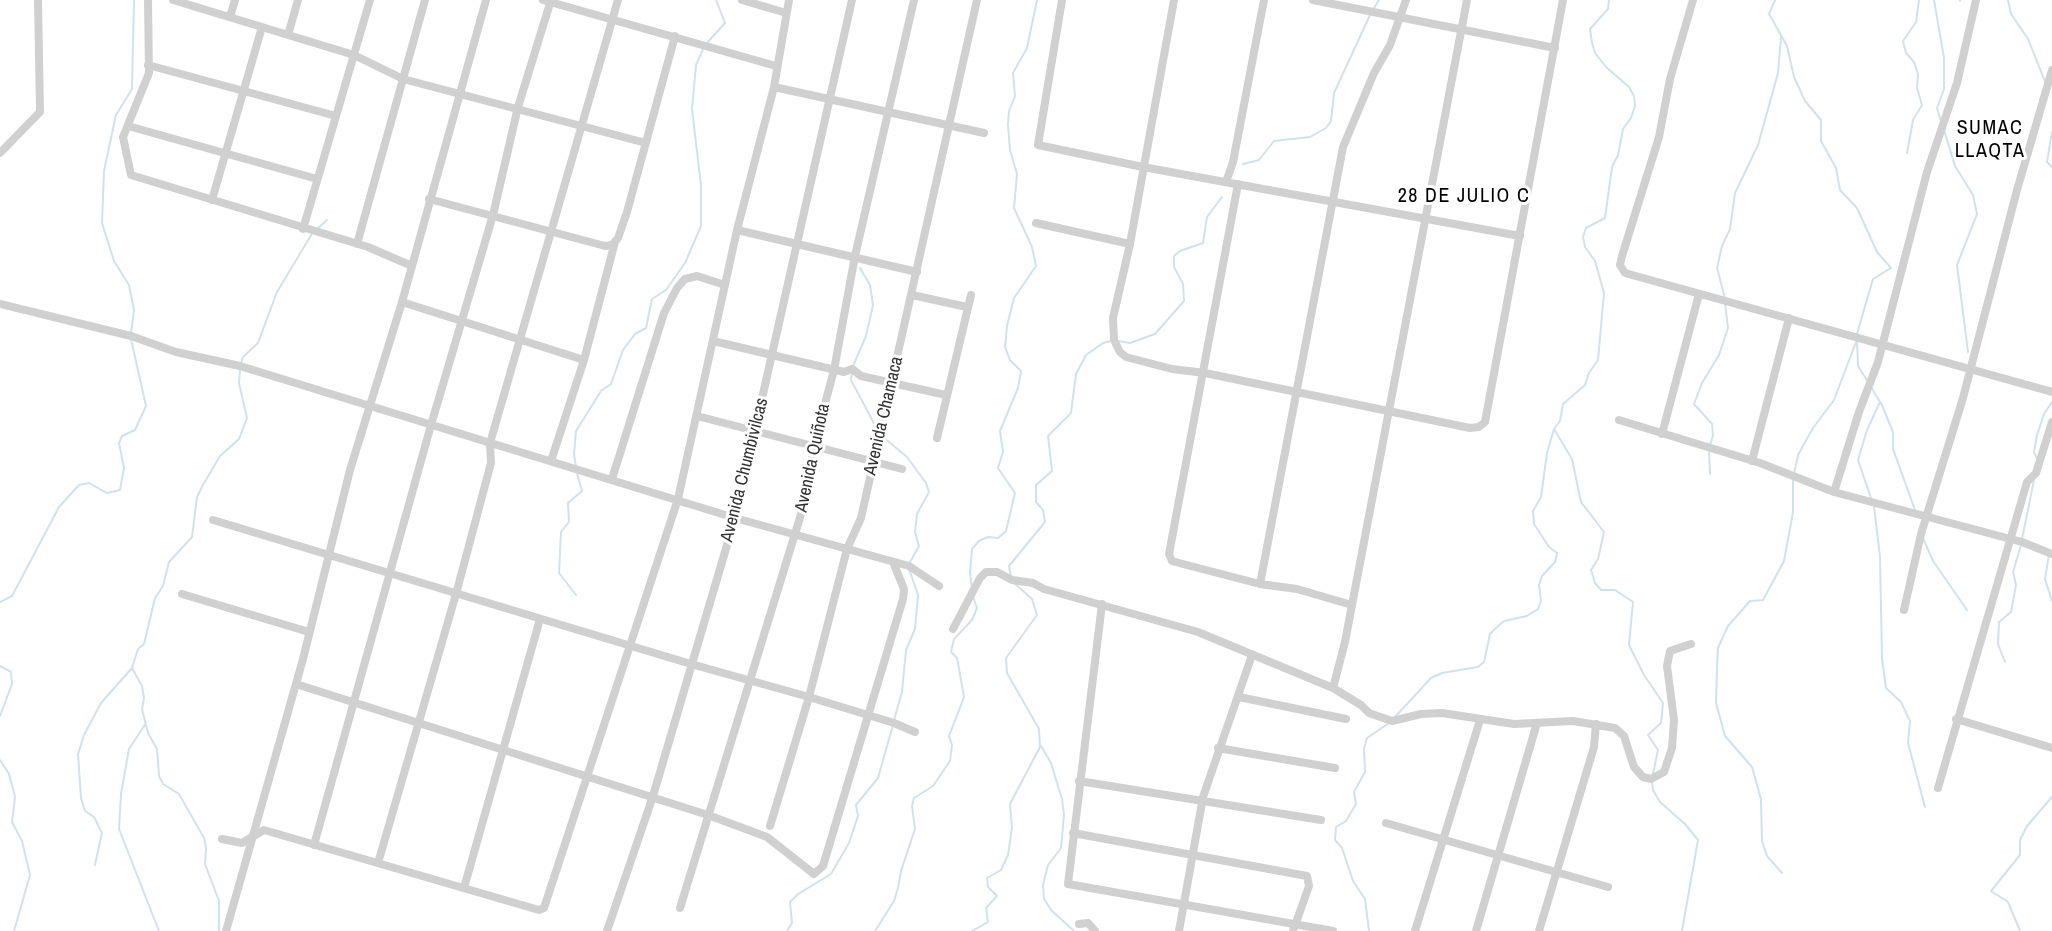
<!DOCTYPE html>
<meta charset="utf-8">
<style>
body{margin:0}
canvas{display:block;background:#fff}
</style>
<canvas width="2052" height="931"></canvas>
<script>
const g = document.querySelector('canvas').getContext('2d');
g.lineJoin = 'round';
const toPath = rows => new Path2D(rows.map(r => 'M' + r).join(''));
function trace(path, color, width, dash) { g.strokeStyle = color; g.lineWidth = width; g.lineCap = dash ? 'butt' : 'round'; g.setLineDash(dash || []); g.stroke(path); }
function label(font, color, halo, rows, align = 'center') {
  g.font = font + ' "Archivo Narrow",sans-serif'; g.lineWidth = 6; g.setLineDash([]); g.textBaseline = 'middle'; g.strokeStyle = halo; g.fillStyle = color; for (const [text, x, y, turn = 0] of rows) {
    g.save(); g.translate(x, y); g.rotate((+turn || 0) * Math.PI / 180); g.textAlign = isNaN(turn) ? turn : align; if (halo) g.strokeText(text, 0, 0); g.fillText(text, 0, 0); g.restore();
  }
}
trace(toPath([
 [1775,0,1769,14,1787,46,1794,77,1805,101,1821,120,1821,141,1836,168,1840,190,1857,208,1877,252,1891,268,1873,279,1857,334],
 [1934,0,1944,58,1944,89,1937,108,1941,121],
 [1960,0,1960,1],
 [2008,0,2011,14,2028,39,2046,84],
 [1373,10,1379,0],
 [707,43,725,23,716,0],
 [1944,130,1955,166,1973,195,1977,214,1957,265,1968,352],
 [2052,132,2047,162,2052,167],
 [1907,153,1913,120,1922,105,1917,88,1918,74,1914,62,1906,53,1903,41,1916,22,1919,0],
 [1243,164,1259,160,1274,141,1310,137,1326,128,1331,121,1334,93,1370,15],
 [318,228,327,220],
 [1725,298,1717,268,1722,246,1730,229,1735,193,1758,145,1778,73,1781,37],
 [131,333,134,310,129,285,114,261,102,223,104,171,116,115,132,89,134,0],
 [1857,340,1858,366,1868,382],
 [1117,341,1130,343,1155,334,1184,301,1183,284,1174,267,1174,256,1180,251,1203,243,1207,217,1222,197],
 [241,364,243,357,258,343,277,292,313,232],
 [853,366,866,336,873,305,870,285,860,268],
 [852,372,851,380,878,431],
 [1871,387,1880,402,1867,430,1858,460,1872,501],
 [1881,403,1893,432,1893,449,1915,510],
 [1554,429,1572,459,1581,502,1604,532,1598,559,1591,570,1595,583,1601,590,1615,590,1633,602,1629,645,1644,675,1663,703,1661,723,1648,735,1658,750,1653,774],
 [883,437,907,457,926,483,929,492,917,514,915,532,919,546,909,564],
 [1710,445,1713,436,1712,424,1694,404,1702,383,1719,355,1728,328,1725,303],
 [1709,450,1710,474],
 [2038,461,2034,452,2037,435,2044,414,2052,402],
 [576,467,574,454,576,431,601,391,611,384,623,350,635,334,646,328,652,299,666,290,685,263,701,226,701,186,692,109,696,65,704,47],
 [1794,474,1798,455,1813,428,1834,400,1856,342],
 [1874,506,1880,557,1882,659,1886,688,1901,702,1910,721,1908,743,1925,807],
 [1923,538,1933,561,1967,610],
 [2022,539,2034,480],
 [2049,554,2045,579,2052,601],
 [1011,577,1009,566,1045,522,1043,510,1036,502,1036,485,1052,471,1048,436,1071,413,1076,374,1086,355,1103,343,1111,341],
 [972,589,970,572,972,549,979,541,988,537,998,538,1006,531,1015,493,998,468,1003,452,1000,431,1018,388,1021,371,1010,360,1005,347,1007,326,1014,298,1036,266,1032,247,1014,208,1017,174,1010,150,1008,125,1009,111,1015,96,1013,73,1027,48,1037,0],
 [576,595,559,573,561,532,569,522,568,503,582,491,577,473],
 [0,602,12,596,59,507,79,485,89,483,107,493,120,490,124,468,119,443,122,436,135,430,146,406,131,339],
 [2005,662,1998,644,1999,622,2011,612,2016,585,2013,572,2021,545],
 [0,666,11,672,12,684,0,716],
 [1395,717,1431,678,1442,673,1478,667,1484,662,1490,634,1497,627,1504,621,1527,616,1538,609,1541,601,1539,585,1542,576,1555,562,1557,553,1549,547,1534,524,1533,511,1541,497,1547,453,1554,429,1560,421,1563,404,1585,385,1589,373,1598,360,1604,293,1595,261,1585,247,1583,237,1586,228,1605,218,1612,167,1618,155,1623,129,1631,118,1635,106,1634,96,1629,87,1606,67,1595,53,1592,43,1590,29,1608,9,1609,0],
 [894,720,902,692,906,650,915,629,918,595,909,569],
 [146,723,129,749,121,794,119,829,159,931],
 [1041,746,1051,763,1062,799,1064,815,1061,848,1048,865,1043,885,1044,899,1051,910,1074,931],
 [0,760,9,774,15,797,12,822,22,841,30,875,14,931],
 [1652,782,1653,790,1660,802,1685,824,1698,840,1682,931],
 [95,865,102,833,94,817,85,811,81,798,78,754,84,735,101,703,132,668],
 [1782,873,1767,856,1762,841,1761,799,1752,767,1725,736,1716,703,1717,667,1718,648,1728,626,1750,601,1763,600,1784,561,1793,512,1793,479],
 [219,931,219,901,205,864,206,847,204,838,179,794,163,784,159,776,157,749,148,733,142,709,144,698,142,686,132,668,138,649,144,644,155,598,163,586,169,562,192,537,197,497,203,485,220,456,239,439,247,418,239,383,240,370],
 [787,931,792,923,790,902,798,894,831,874,849,843,858,816,856,805,878,778,893,725],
 [875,931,894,901,898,888,901,871,915,829,912,806,914,798,933,786,950,761,952,745,949,736,964,697,957,658,951,652,954,639,972,620,977,608,973,597],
 [972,931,988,922,986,908,997,896,988,887,987,878,1001,870,1008,855,1012,828,1010,804,1040,747,1039,729,1007,673,1006,658,1037,615,1032,599,1013,582],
 [1369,931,1365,899,1353,881,1342,848,1335,840,1336,827,1346,821,1356,804,1354,792,1365,772,1364,748,1367,738,1389,723],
 [2020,931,2008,902,1991,891,2020,855,2020,840,2027,826,2052,797]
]), '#cfe2ee', 2);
trace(toPath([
 [148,0,149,73,123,137,131,175,368,247,412,266],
 [173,0,354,55,403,79,646,143],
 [543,0,776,66],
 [742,0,786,13],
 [1062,0,1038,145,1143,167,1520,236],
 [1174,0,1130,244,1113,318,1114,340,1120,352,1126,357,1172,369,1205,373,1470,428,1479,427,1485,422,1563,0],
 [1313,0,1555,48],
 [1693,0,1670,79,1659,137,1622,256,1620,265,1625,273,2052,392],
 [230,17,235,0],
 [288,35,298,0],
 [148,65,336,116],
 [774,87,984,133],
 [128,126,317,179],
 [0,153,40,112,38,0],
 [1226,182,1233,162,1264,0],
 [1238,184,1169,554,1172,561,1179,563,1260,584,1297,589,1352,605],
 [429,199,605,246,612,245,618,238,627,212,675,36],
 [212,200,262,27],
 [1036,223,1130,244],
 [303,229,370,0],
 [737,230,917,272],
 [357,244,425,0],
 [912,295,967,307],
 [402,302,584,360],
 [0,304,131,336,176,352,240,366,735,518,909,566,939,586],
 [713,341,844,372,852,369,861,376,946,395],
 [697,416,902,469],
 [1619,420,1760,463,1834,492,2022,542,2052,554],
 [1662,434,1699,294],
 [937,438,971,295],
 [551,461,584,360,615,242],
 [1752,461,1789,318],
 [612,479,664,313,677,288,685,279,697,276,725,285],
 [1834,492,1859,412,1878,362,1927,172,1957,83,1976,0],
 [213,520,691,664,809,697,894,723,915,732],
 [1260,584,1343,147,1374,73,1390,45,1406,0],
 [182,594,309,632],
 [1102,604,1068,884,1333,931],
 [1904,610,1921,534,1963,398,2017,190,2052,70],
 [953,629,980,578,986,572,997,572,1012,580,1033,583,1044,589,1198,632,1333,688,1361,705,1369,713,1392,721,1421,714,1442,713,1514,724,1573,721,1615,728,1624,736,1634,767,1643,777,1651,779,1664,772,1672,748,1674,720,1667,666,1670,651,1691,644],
 [296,684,708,815,767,837,814,874,823,866,903,599,904,589,893,562],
 [1333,688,1345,642,1467,0],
 [1239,697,1346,719],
 [1956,719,2052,748],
 [1218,748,1335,768],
 [1079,781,1321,820],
 [1938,788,2027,482,2036,473,2052,422],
 [1386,823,1608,887],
 [770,826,809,697,847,549,861,518,977,0],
 [1073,833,1307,876,1309,886,1293,931],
 [222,839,242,843,264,830,539,910,544,908,678,499,737,230,774,87,789,0],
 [314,845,431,425,493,215,518,107,551,0],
 [378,863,456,594,491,463,490,443,618,0],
 [464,888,540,619],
 [680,908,806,498,814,445,834,370,855,256,914,0],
 [1079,924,1088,923,1095,931],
 [226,931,303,659,350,470,402,302,486,0],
 [607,931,653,796,735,518,852,0],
 [1179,931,1203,797,1252,655],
 [1415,931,1480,720],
 [1476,931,1537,723],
 [1539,931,1594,747,1596,724]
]), '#d0d0d0', 8);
label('18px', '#333', '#fff', [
 ["Avenida Chamaca",884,416,-77],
 ["Avenida Quiñota",813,458,-78],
 ["Avenida Chumbivilcas",745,470,-76]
]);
g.letterSpacing = '1.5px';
label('20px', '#000', '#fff', [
 ["SUMAC",1990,129],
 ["LLAQTA",1990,152],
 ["28 DE JULIO C",1464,197]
]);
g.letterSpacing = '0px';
</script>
